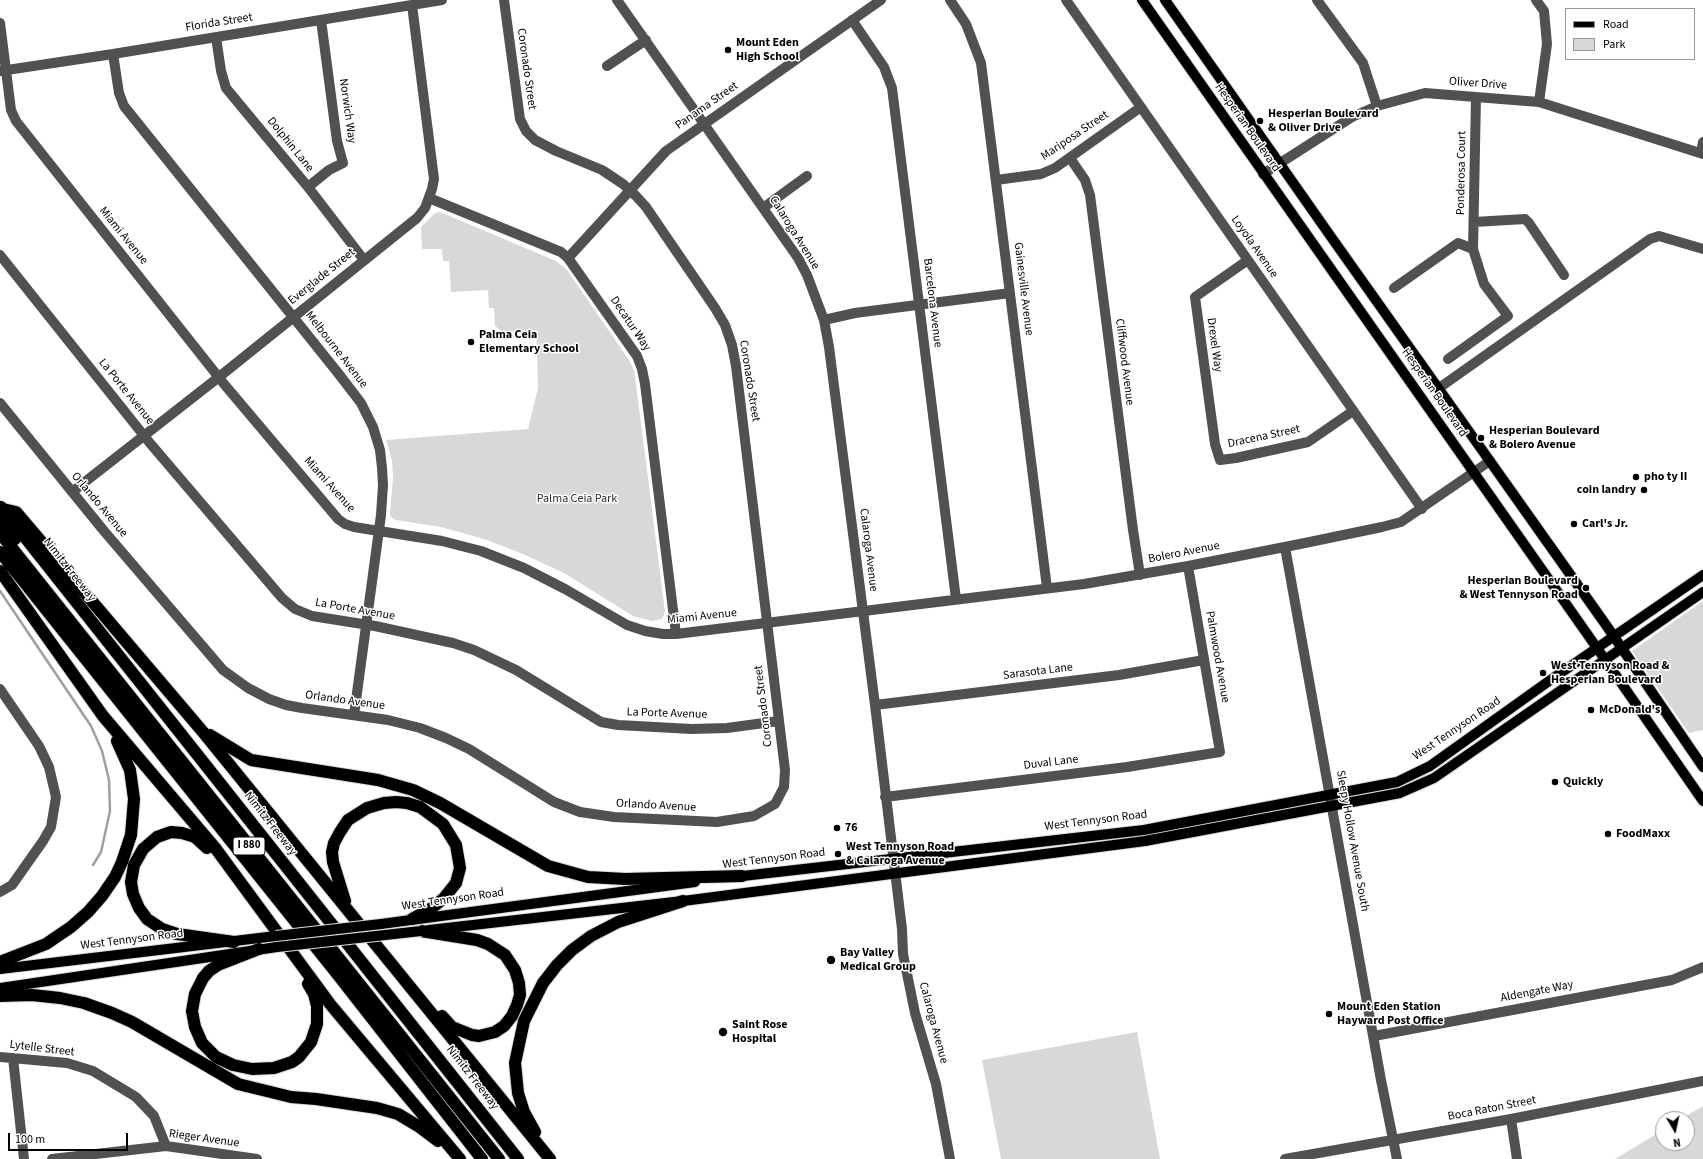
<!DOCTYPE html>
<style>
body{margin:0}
#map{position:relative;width:1703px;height:1159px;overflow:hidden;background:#fff;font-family:"Source Sans 3",sans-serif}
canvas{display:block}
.legend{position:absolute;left:1565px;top:8px;width:130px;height:52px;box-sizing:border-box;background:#fff;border:1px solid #999;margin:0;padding:5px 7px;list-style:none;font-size:12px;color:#000}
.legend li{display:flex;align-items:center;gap:8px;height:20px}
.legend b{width:20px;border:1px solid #999}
.north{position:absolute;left:1655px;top:1111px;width:40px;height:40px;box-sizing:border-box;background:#fff;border:1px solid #999;border-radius:50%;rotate:171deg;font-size:11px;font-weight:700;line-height:16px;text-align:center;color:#000}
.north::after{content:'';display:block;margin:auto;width:14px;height:18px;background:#000;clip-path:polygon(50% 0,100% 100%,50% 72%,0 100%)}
.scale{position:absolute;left:8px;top:1133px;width:120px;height:18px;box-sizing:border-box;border:2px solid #000;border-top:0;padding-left:5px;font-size:12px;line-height:14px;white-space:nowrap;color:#000;-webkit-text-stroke:3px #fff;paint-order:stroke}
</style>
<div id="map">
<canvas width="1703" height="1159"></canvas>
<ul class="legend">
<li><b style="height:5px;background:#000"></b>Road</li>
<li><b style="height:11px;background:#d8d8d8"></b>Park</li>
</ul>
<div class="north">N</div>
<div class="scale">100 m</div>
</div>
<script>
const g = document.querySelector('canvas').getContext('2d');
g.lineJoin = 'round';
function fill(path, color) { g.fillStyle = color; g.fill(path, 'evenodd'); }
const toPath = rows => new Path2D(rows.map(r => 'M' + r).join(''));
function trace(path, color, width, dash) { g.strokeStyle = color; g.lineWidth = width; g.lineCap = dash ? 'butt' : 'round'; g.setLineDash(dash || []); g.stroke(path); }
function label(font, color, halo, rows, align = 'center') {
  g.font = font + ' "Source Sans 3",sans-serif'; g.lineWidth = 3; g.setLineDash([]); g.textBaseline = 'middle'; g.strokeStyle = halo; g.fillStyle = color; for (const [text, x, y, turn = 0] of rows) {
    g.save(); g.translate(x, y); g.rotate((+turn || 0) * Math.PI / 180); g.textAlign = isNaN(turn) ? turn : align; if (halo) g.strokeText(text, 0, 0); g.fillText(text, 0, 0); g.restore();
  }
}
fill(toPath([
 [440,212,556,261,567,270,629,360,634,370,637,392,665,612,662,619,652,621,633,616,564,573,523,554,484,539,441,527,396,520,391,517,390,514,393,478,392,460,386,440,528,429,538,388,536,330,503,332,495,326,494,308,489,308,488,290,451,292,449,261,443,261,442,249,422,249,421,227,435,213],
 [1703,601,1703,730,1689,733,1632,651],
 [1137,1032,1160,1159,1001,1159,982,1060],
 [1703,1106,1703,1159,1615,1159,1663,1130,1663,1143,1687,1143,1687,1119,1681,1119]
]), '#d8d8d8');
trace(toPath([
 [0,591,91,726,102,751,109,780,110,811,101,852,93,865]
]), '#9f9f9f', 2.5);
const major = toPath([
 [1142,0,1597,648,1703,801],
 [1165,0,1329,234,1606,625,1703,767],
 [734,877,1144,830,1397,782,1430,766,1549,681,1703,575],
 [381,924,695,882],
 [429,930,683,901,1145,841,1400,793,1434,778,1703,592],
 [0,969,276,936],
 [0,988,277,947]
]);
const highway = toPath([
 [1,507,518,1159],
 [3,509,16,512,203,732,550,1159],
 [0,520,15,539],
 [0,533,499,1159],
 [0,552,338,975,482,1159],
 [0,571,103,716,216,849,330,1004,460,1159],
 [210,735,251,760,378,780,413,790,440,803,548,866,588,877,625,879,742,876],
 [207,848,195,837,182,833,171,832,157,837,143,849,134,865,131,882,133,894,139,908,147,919,162,929,177,934,234,942],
 [345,901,333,862,332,852,334,843,340,832,348,820,367,808,384,803,396,802,407,803,420,807,443,824,456,845,460,868,456,883,444,898,432,908,412,919],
 [421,931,477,940,488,944,505,955,515,970,519,983,520,995,517,1005,512,1016,504,1026,495,1032,479,1036,472,1035,452,1027,442,1016],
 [259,949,218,965,209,971,203,978,195,994,192,1011,195,1027,202,1043,216,1057,233,1065,252,1069,274,1068,292,1062,299,1057,311,1042,317,1024,317,1006,314,994,308,984],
 [0,962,46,944,71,927,88,912,102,896,115,877,122,862,131,835,134,799,130,770,117,741],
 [0,996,32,995,60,998,84,1003,112,1013,132,1022,238,1084,291,1097,316,1099,377,1108,398,1114,418,1126,438,1141],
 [535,1132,524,1112,518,1093,515,1063,524,1021,543,983,557,965,572,950,591,936,618,922,683,901]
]);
trace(major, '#dbdbdb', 12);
trace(highway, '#dbdbdb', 14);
trace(toPath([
 [617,0,798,258,807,275,824,320,829,347,875,705,902,929,903,954,915,1013,936,1084,950,1159],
 [950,0,966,24,981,63,1047,588],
 [1066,0,1422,509],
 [1317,0,1363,63,1377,106],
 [1536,0,1544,11,1547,44,1539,102],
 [852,20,884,67,892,88,956,599],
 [0,23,11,110,16,121,224,384,338,519,345,524,354,527,442,541,481,551,524,568,565,589,627,625,645,631,663,634,676,634,1084,584,1188,566,1300,544,1382,527,1401,522,1490,461],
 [216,37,221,71,226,88,308,187,364,260],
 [113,54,119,93,124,106,338,373,361,403,373,427,380,450,382,468,383,485,381,515,354,715],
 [607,66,646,40],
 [0,71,113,54,442,0],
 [1701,153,1703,142],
 [1070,158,1085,180,1090,195,1133,530,1140,575],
 [1263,174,1352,117,1377,106,1425,93,1539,102,1703,154],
 [996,180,1041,174,1055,168,1141,107],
 [308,187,329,170,343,163,337,141,321,20],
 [429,198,561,252,568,258,637,356,642,369,645,384,676,634],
 [763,208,807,176],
 [1474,222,1525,219,1529,223,1564,275],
 [0,255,149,442,282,598,295,609,312,616,375,626,453,643,474,650,516,670,601,722,618,725,692,729,727,728,779,721],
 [568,258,666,151,881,0],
 [1248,260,1195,297,1215,444,1220,460,1236,458,1308,442,1353,411],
 [1394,288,1458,243,1473,249],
 [824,320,855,313,1010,293],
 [1448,359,1508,316,1484,284,1473,249,1476,97],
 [1439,388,1650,239,1659,236,1703,249],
 [0,403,104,531,223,670,248,688,269,699,286,705,302,708,388,720,420,728,446,738,469,749,554,802,580,812,614,817,717,822,754,816,775,804,784,787,785,770,736,366,732,345,725,325,715,308,646,207,636,196,623,184,602,170,556,151,535,140,526,131,520,119,504,0],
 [72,492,219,377,417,218,425,208,432,189,434,179,412,5],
 [1285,547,1381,1080,1397,1159],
 [0,689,39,746,49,767,56,797,51,827,43,841,12,885,0,892],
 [875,705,1119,675,1204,660],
 [885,797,1127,767,1220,752,1188,566],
 [1374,1036,1672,980,1703,967],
 [0,1057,67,1063,93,1071,136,1097,154,1116,166,1146],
 [13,1058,24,1159],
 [1511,1119,1517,1159],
 [52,1159,166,1146,257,1159],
 [1285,1159,1511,1119,1703,1081]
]), '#515151', 10);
trace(major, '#000', 10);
trace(highway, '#000', 12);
const majorBridge = toPath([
 [276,936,381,924],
 [277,947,421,931]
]);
trace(majorBridge, '#dbdbdb', 12, []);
trace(majorBridge, '#000', 10);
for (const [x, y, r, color] of [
 [728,50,4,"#000"],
 [1260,121,4,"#000"],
 [471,342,4,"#000"],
 [1481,438,4,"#000"],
 [1636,477,4,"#000"],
 [1644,490,4,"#000"],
 [1574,524,4,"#000"],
 [1586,588,4,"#000"],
 [1543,673,4,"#000"],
 [1591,710,4,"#000"],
 [1555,782,4,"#000"],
 [837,828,4,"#000"],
 [1608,834,4,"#000"],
 [838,854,4,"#000"],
 [831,960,5,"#000"],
 [1329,1014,4,"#000"],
 [723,1032,5,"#000"]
]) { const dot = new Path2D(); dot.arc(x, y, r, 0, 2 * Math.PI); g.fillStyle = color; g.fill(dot); trace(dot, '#fff', 1.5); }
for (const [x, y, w] of [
 [249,846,32]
]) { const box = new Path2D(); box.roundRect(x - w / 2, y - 9, w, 18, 3); g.fillStyle = '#fff'; g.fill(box); trace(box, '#000', 1); }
label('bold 11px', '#000', null, [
 ["I 880",249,846]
]);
label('12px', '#000', '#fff', [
 ["Florida Street",219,23,-9],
 ["Coronado Street",526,69,82],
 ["Oliver Drive",1478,84,4],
 ["Panama Street",707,106,-35],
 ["Norwich Way",347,111,82],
 ["Hesperian Boulevard",1247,128,55],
 ["Mariposa Street",1075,136,-34],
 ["Dolphin Lane",290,145,51],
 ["Ponderosa Court",1462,173,-89],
 ["Calaroga Avenue",794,233,58],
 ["Miami Avenue",123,236,51],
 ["Loyola Avenue",1254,247,55],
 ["Everglade Street",322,277,-39],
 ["Gainesville Avenue",1023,289,83],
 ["Barcelona Avenue",932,303,83],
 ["Decatur Way",630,324,56],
 ["Drexel Way",1214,345,82],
 ["Melbourne Avenue",336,350,52],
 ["Cliffwood Avenue",1124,362,83],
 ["Coronado Street",749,381,81],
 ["La Porte Avenue",126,392,51],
 ["Hesperian Boulevard",1434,393,55],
 ["Dracena Street",1264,437,-12],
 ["Miami Avenue",329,485,48],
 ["Orlando Avenue",99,505,50],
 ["Calaroga Avenue",868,550,83],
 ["Bolero Avenue",1184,553,-11],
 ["Nimitz Freeway",69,570,52],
 ["La Porte Avenue",355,610,10],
 ["Miami Avenue",702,617,-6],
 ["Palmwood Avenue",1217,657,80],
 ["Sarasota Lane",1038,672,-7],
 ["Orlando Avenue",345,701,8],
 ["Coronado Street",764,706,-97],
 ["La Porte Avenue",667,714,2],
 ["West Tennyson Road",1457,729,-34],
 ["Duval Lane",1051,763,-7],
 ["Orlando Avenue",656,806,3],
 ["West Tennyson Road",1096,821,-7],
 ["Nimitz Freeway",270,824,52],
 ["Sleepy Hollow Avenue South",1352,841,80],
 ["West Tennyson Road",774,859,-7],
 ["West Tennyson Road",453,900,-8],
 ["West Tennyson Road",132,940,-7],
 ["Aldengate Way",1537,992,-11],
 ["Calaroga Avenue",933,1023,75],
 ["Lytelle Street",42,1049,7],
 ["Nimitz Freeway",472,1078,52],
 ["Boca Raton Street",1492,1109,-11],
 ["Rieger Avenue",204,1139,8]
]);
label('bold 12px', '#000', '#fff', [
 ["Mount Eden",736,43],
 ["High School",736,57],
 ["Hesperian Boulevard",1268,114],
 ["& Oliver Drive",1268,128],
 ["Palma Ceia",479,335],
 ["Elementary School",479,349],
 ["Hesperian Boulevard",1489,431],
 ["& Bolero Avenue",1489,445],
 ["pho ty II",1644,477],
 ["coin landry",1636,490,"right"],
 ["Carl's Jr.",1582,524],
 ["Hesperian Boulevard",1578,581,"right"],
 ["& West Tennyson Road",1578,595,"right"],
 ["West Tennyson Road &",1551,666],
 ["Hesperian Boulevard",1551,680],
 ["McDonald's",1599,710],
 ["Quickly",1563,782],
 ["76",845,828],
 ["FoodMaxx",1616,834],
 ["West Tennyson Road",846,847],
 ["& Calaroga Avenue",846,861],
 ["Bay Valley",840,953],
 ["Medical Group",840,967],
 ["Mount Eden Station",1337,1007],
 ["Hayward Post Office",1337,1021],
 ["Saint Rose",732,1025],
 ["Hospital",732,1039]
], 'left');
label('12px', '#2f2f2f', '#fff', [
 ["Palma Ceia Park",577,499]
]);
</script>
